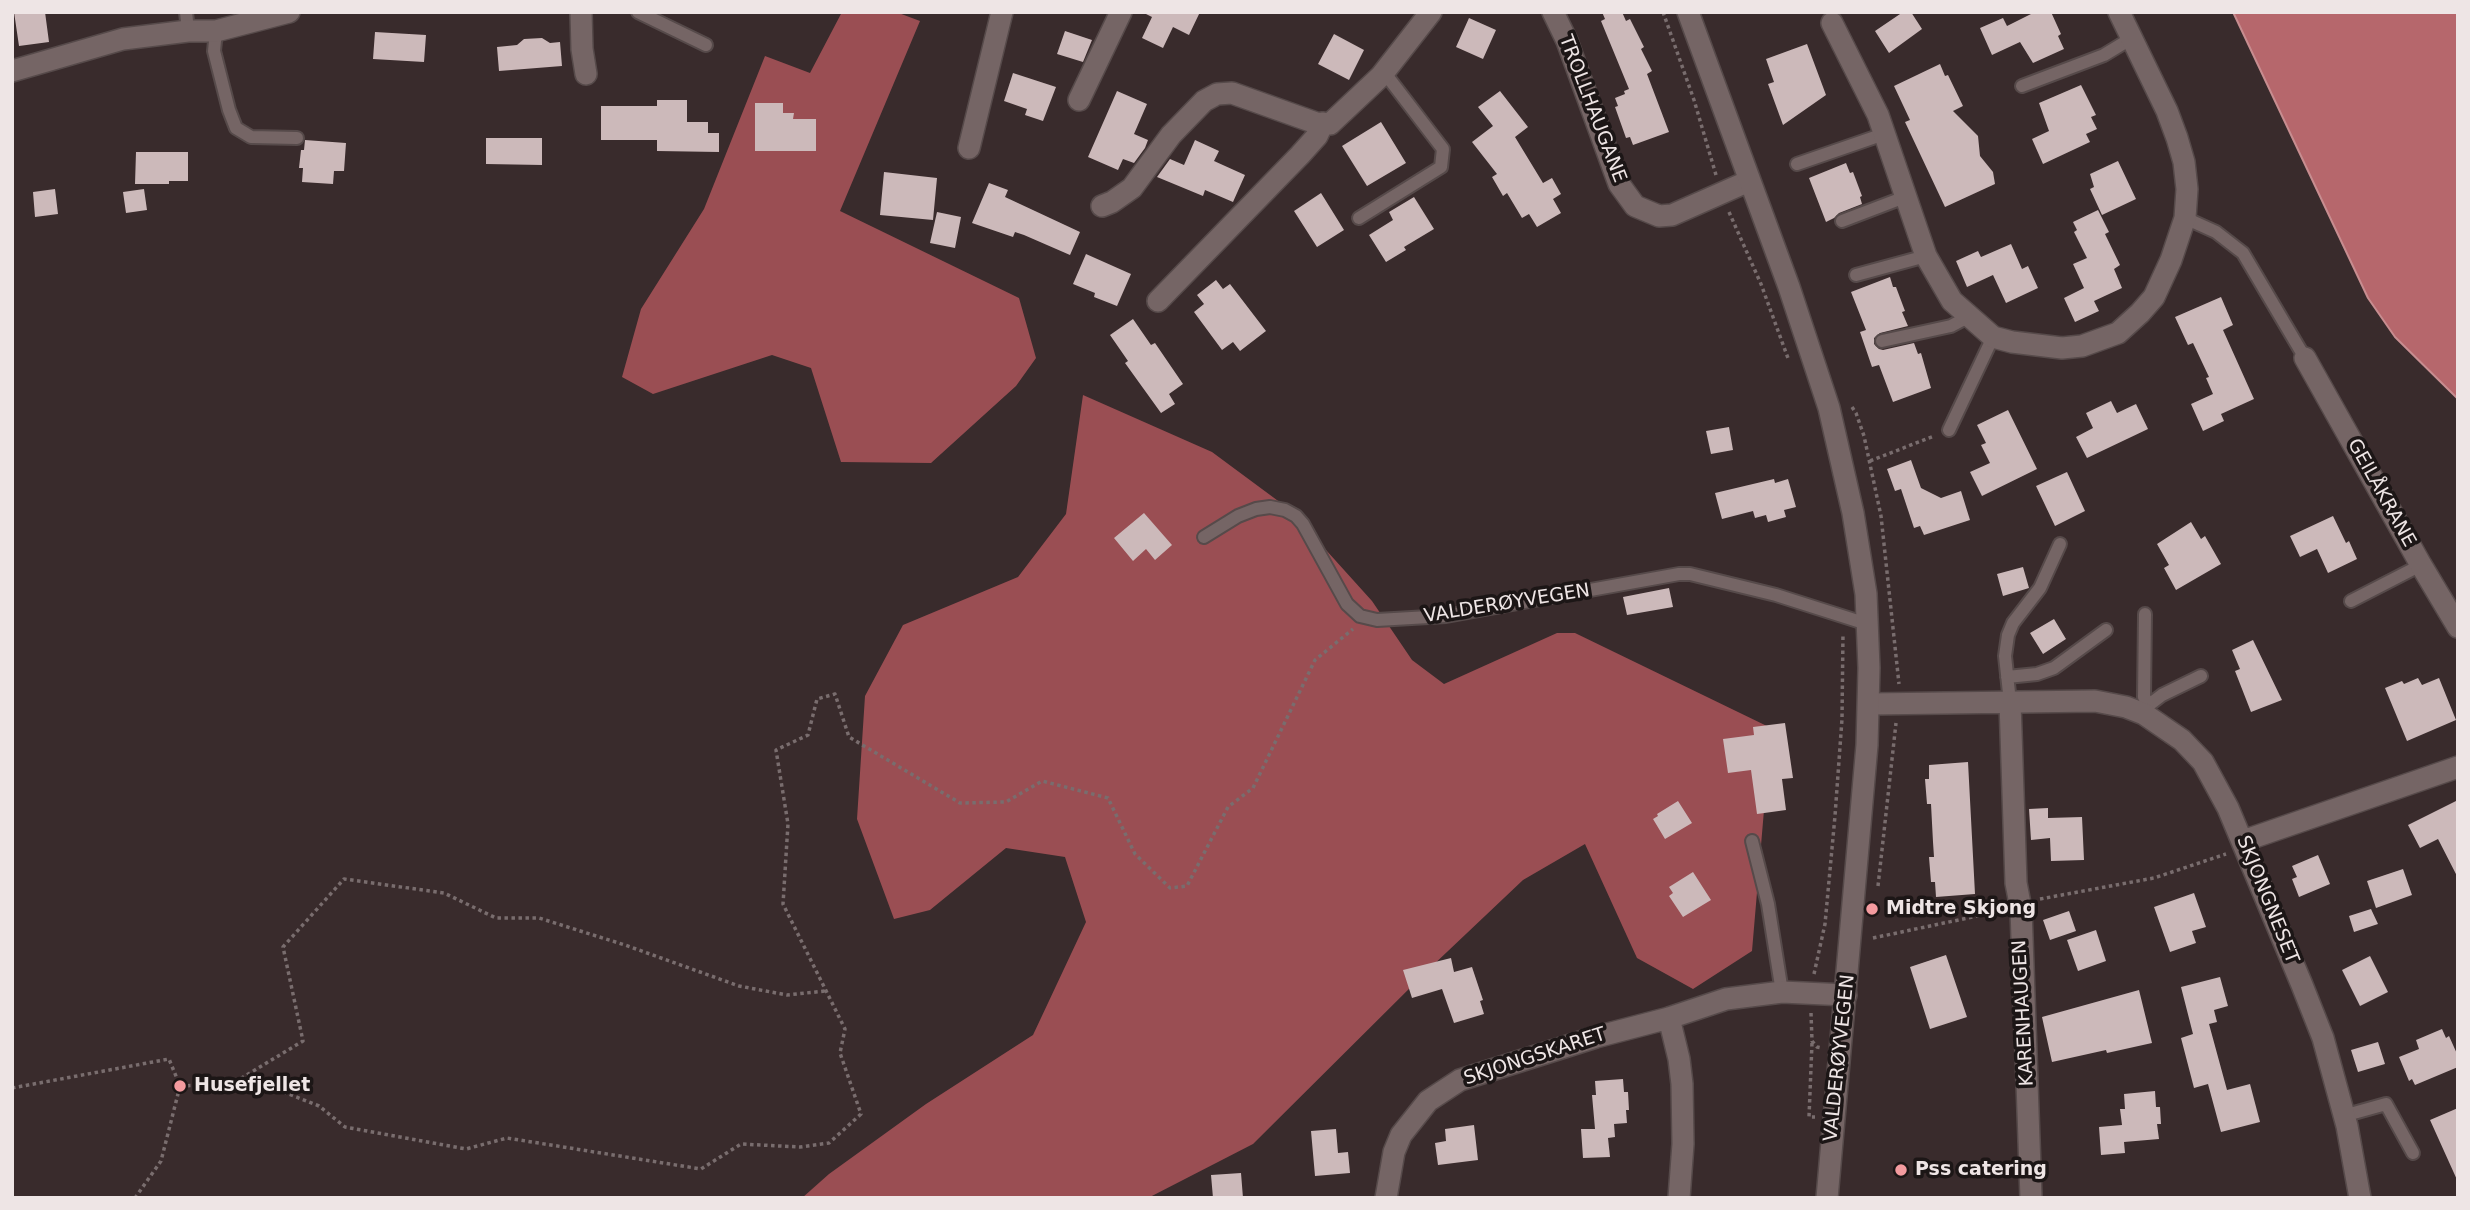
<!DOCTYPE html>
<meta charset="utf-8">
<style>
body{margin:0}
#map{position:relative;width:2470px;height:1210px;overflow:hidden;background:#392b2c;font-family:"DejaVu Sans",sans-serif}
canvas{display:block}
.frame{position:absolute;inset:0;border:14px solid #eee5e5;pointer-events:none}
</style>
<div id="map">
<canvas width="2470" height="1210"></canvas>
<div class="frame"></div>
</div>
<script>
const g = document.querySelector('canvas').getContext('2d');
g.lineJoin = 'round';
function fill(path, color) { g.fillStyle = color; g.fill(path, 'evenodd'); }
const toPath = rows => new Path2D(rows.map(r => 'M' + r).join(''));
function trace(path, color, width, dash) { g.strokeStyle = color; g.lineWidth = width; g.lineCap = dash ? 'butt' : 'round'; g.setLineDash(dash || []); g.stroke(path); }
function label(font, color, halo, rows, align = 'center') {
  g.font = font + ' "DejaVu Sans",sans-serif'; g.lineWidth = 7; g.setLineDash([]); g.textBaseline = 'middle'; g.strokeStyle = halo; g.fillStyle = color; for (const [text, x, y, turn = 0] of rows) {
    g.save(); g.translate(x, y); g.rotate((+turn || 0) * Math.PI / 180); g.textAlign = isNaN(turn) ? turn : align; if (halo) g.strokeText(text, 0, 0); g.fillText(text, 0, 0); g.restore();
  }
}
fill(toPath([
 [842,12,896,12,920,21,840,211,1019,298,1036,358,1016,386,931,463,841,462,811,368,772,355,653,394,622,377,641,309,704,209,765,56,810,73],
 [1083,395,1212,452,1289,509,1372,601,1412,660,1444,684,1557,633,1575,633,1771,728,1752,951,1693,989,1637,958,1585,844,1523,880,1429,969,1253,1144,1148,1198,802,1198,829,1174,926,1104,1033,1035,1086,922,1065,857,1006,848,930,910,894,919,857,819,865,696,903,625,1018,577,1066,514]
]), '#9a4e53');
const water = toPath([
 [2233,12,2458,12,2458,399,2395,337,2368,298,2233,12]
]);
fill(water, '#b6676c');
trace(water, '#c78d90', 2);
fill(toPath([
 [14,12,45,12,49,42,19,46],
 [1142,12,1200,12,1189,35,1173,27,1163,48,1142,38,1152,17],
 [1602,12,1622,12,1626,21,1630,19,1644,47,1641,49,1652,71,1647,74,1669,132,1633,145,1630,137,1626,138,1615,107,1618,106,1615,98,1625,94,1624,91,1629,89,1601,21,1605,19],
 [1903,12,1911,12,1922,29,1889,53,1875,31],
 [2035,12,2051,12,2061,34,2058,36,2064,49,2033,63,2020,42,1992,55,1980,28,2003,18,2007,26],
 [1469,18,1496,30,1483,59,1456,47],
 [1065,31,1092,40,1083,62,1057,54],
 [375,32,426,35,424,62,373,59],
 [1334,34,1364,50,1349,80,1318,64],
 [542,38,550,43,560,42,562,66,499,71,497,47,517,45,524,39],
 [1807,44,1826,95,1783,125,1768,84,1774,82,1766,59],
 [1940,64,1945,76,1948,75,1963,106,1953,111,1978,136,1980,156,1993,172,1995,184,1945,207,1905,122,1910,120,1894,86],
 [1013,73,1056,87,1043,121,1025,115,1027,109,1004,101],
 [2081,85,2096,115,2091,117,2097,129,2086,134,2090,142,2043,164,2032,139,2049,131,2039,103],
 [1117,91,1147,104,1134,134,1148,140,1145,148,1134,163,1123,159,1118,170,1088,157],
 [1500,91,1528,127,1515,137,1543,183,1552,178,1561,194,1553,199,1561,213,1537,227,1529,214,1522,218,1507,193,1503,196,1492,177,1497,174,1472,142,1493,126,1478,107],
 [657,100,687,100,687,122,708,122,708,133,719,133,719,152,657,151,657,140,601,140,601,106,657,106],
 [755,103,783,103,783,113,794,113,793,119,816,119,816,151,755,151],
 [1381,122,1406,163,1367,186,1342,146],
 [486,138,542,138,542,165,486,164],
 [305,140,346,143,344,171,334,171,333,184,302,182,303,168,299,168,301,150,304,150],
 [1195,140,1219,151,1214,161,1245,175,1233,202,1205,190,1203,196,1157,177,1170,159,1184,165],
 [136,152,188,152,188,181,169,181,169,184,135,184],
 [2118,161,2136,199,2102,215,2090,189,2094,187,2090,174],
 [1846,163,1850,173,1853,172,1862,196,1860,197,1862,204,1839,213,1834,218,1826,222,1809,178],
 [884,172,937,178,933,220,880,215],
 [989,183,1008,190,1005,197,1080,232,1070,255,1024,235,1015,232,1013,237,972,223],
 [55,189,58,214,35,217,33,192],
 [144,189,147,210,126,213,123,192],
 [1321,193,1344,230,1317,247,1294,211],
 [1414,197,1434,229,1404,247,1406,250,1386,262,1369,235,1393,220,1389,212],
 [2098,210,2109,232,2105,234,2120,265,2114,269,2122,288,2094,301,2099,311,2075,322,2064,298,2084,288,2073,264,2087,258,2074,232,2077,230,2073,222],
 [937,212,961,217,955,248,930,243],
 [2011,244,2022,269,2028,266,2038,288,2006,303,1993,275,1967,287,1956,261,1978,251,1981,257],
 [1086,254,1131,274,1117,306,1094,297,1095,293,1073,284],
 [1890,277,1893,287,1896,287,1905,311,1902,312,1908,326,1880,333,1874,338,1874,344,1879,349,1883,350,1914,343,1918,354,1921,353,1931,388,1893,402,1879,365,1872,367,1860,332,1866,330,1851,292],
 [1216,280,1223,289,1230,284,1266,331,1240,351,1233,342,1222,350,1194,312,1204,304,1197,295],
 [2221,297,2233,325,2223,330,2254,399,2221,414,2224,421,2203,431,2191,404,2213,394,2206,378,2209,377,2193,343,2188,345,2175,317],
 [1133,319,1151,345,1155,343,1183,384,1169,394,1175,404,1161,413,1125,363,1128,361,1110,335],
 [2111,401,2117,413,2136,404,2148,429,2087,458,2076,437,2093,428,2086,413],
 [2008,410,2037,469,1982,496,1970,472,1990,463,1981,445,1986,443,1977,425],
 [1729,427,1733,450,1711,454,1706,431],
 [1911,460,1921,488,1941,498,1961,491,1970,520,1924,535,1920,526,1914,528,1901,489,1895,491,1887,469],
 [2067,472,2085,511,2055,526,2036,486],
 [1774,479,1775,483,1788,479,1796,507,1784,510,1786,517,1768,522,1766,515,1755,518,1753,511,1722,519,1715,493],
 [1144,513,1172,545,1155,560,1146,549,1133,561,1114,538],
 [2333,516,2346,543,2349,541,2357,559,2328,573,2317,549,2300,557,2290,536],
 [2191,522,2201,539,2205,536,2221,564,2176,590,2164,568,2169,565,2157,544],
 [2023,567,2029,588,2003,596,1997,574],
 [1669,588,1673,607,1627,615,1623,597],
 [2054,619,2066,639,2043,654,2030,633],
 [2253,640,2282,700,2251,712,2235,671,2240,669,2232,650],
 [2418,678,2422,685,2439,678,2456,720,2407,741,2385,688,2402,681,2404,684],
 [1785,723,1793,778,1782,779,1786,810,1757,814,1751,770,1728,773,1723,739,1754,735,1753,727],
 [1968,762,1975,894,1936,897,1935,882,1931,882,1929,857,1934,857,1933,842,1931,804,1927,804,1925,779,1929,779,1929,765],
 [2458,800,2458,878,2438,839,2420,848,2408,825],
 [1678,801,1692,823,1665,839,1653,819,1658,816,1657,814],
 [2048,808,2048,818,2082,817,2084,860,2051,861,2050,838,2031,840,2029,809],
 [2318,855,2330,884,2299,897,2292,879,2297,877,2292,866],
 [2403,869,2412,895,2376,908,2367,881],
 [1693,872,1711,900,1683,917,1669,896,1673,893,1669,887],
 [2194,893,2206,927,2192,931,2196,943,2170,952,2154,907],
 [2371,909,2378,924,2354,932,2349,916],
 [2069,911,2076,931,2050,940,2043,920],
 [2096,930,2106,961,2078,971,2067,940],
 [1946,955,1967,1017,1930,1029,1910,967],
 [2370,956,2388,992,2360,1006,2342,970],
 [1451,958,1454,972,1472,967,1483,1000,1480,1001,1484,1014,1454,1023,1442,989,1412,998,1403,970],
 [2220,977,2228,1006,2214,1010,2217,1022,2209,1024,2227,1090,2250,1084,2260,1122,2221,1132,2208,1084,2194,1088,2181,1038,2193,1034,2181,987],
 [2139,990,2152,1043,2107,1053,2106,1050,2052,1062,2042,1017],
 [2442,1029,2446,1038,2449,1036,2458,1056,2458,1067,2415,1085,2412,1079,2409,1081,2399,1057,2419,1049,2416,1040],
 [2378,1042,2385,1064,2358,1072,2351,1050],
 [1623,1079,1624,1092,1628,1092,1629,1110,1626,1110,1627,1123,1614,1124,1615,1137,1608,1138,1610,1157,1583,1158,1581,1129,1595,1129,1592,1095,1596,1095,1595,1081],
 [2155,1091,2156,1107,2160,1107,2161,1124,2157,1124,2159,1139,2124,1142,2125,1153,2101,1155,2099,1127,2122,1125,2120,1109,2125,1109,2124,1094],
 [2458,1108,2458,1182,2430,1120],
 [1474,1125,1478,1160,1438,1165,1435,1143,1446,1141,1445,1129],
 [1336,1129,1338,1153,1348,1152,1350,1173,1315,1176,1311,1131],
 [1241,1173,1243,1198,1213,1198,1211,1175]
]), '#ccb9ba');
const lane = toPath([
 [186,12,188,31],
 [638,12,706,45],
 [216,31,214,51,229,110,236,128,251,137,297,138],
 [2022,86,2104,55,2132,38],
 [1797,164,1884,134],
 [1359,218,1441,167,1443,149,1384,72],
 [2185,218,2216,232,2243,253,2305,358],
 [1842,221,1905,197],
 [1856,275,1926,256],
 [1882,341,1951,326,1968,317],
 [1949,430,1993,337],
 [1204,537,1238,516,1256,509,1270,507,1285,510,1296,516,1303,524,1347,604,1360,616,1377,620,1446,616,1679,574,1690,574,1776,595,1867,624],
 [2351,601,2421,565],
 [2145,614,2144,697,2149,705],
 [2007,677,2037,674,2054,668,2106,630],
 [2010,702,2005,656,2008,635,2013,623,2040,588,2060,544],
 [2146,711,2149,705,2162,695,2201,676],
 [1752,841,1768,904,1782,992],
 [2343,1116,2386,1104,2413,1153]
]);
const street = toPath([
 [581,12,582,49,586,74],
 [1553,12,1567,41,1619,184,1635,206,1659,216,1672,215,1749,181],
 [1832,23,1878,115,1926,256,1952,301,1993,337,2012,342,2062,348,2082,346,2118,333,2140,313,2154,297,2171,260,2185,218,2187,189,2184,162,2177,138,2167,111,2119,12],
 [12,71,123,39,188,31,216,31,289,12],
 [1079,100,1121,12],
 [969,148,1002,12],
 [1102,206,1112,202,1132,188,1171,135,1204,101,1217,94,1232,93,1316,123,1330,124,1381,76,1431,12],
 [1158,301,1300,155,1317,136,1323,123],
 [2305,358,2421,565,2458,627],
 [2010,702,2016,883,2021,909,2031,1198],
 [1870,704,2095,701,2126,707,2144,714,2182,740,2203,762,2228,808,2302,985,2323,1038,2347,1126,2360,1198],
 [2243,841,2458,767],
 [1669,1018,1679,1059,1682,1084,1683,1144,1679,1198],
 [1386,1198,1394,1152,1401,1135,1428,1101,1460,1080,1596,1037,1669,1018,1726,999,1782,992,1846,995]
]);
const secondary = toPath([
 [1688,12,1789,287,1829,408,1853,513,1866,594,1869,668,1867,745,1827,1198]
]);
trace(lane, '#564a4a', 16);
trace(street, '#564a4a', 24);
trace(secondary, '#564a4a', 24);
trace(toPath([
 [1663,12,1694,100,1716,175],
 [1729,212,1761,284,1789,361],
 [1852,407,1856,413,1864,436,1881,516,1899,684],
 [1870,461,1934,436],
 [1878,886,1896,723],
 [2040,899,2154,878,2226,854],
 [1873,938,2001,911],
 [1814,974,1825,924,1835,816,1842,719,1843,633],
 [1811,1013,1812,1041,1817,1047,1822,1048],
 [1812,1043,1809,1117,1815,1117],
 [235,1082,303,1041,283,947,344,879,444,893,496,918,539,918,625,945,739,986,787,995,825,991],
 [180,1086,261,1083,319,1106,345,1127,466,1149,507,1138,701,1169,741,1144,800,1147,829,1143,861,1114,840,1053,845,1029,783,904,788,824,776,750,808,735,817,699,835,694,849,737,960,803,1006,802,1042,781,1108,798,1135,854,1170,888,1187,886,1228,807,1253,788,1315,660,1353,629],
 [12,1088,169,1059,180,1086,161,1161,135,1198]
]), '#796d6e', 3.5, [3.5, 3.5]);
trace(lane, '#756565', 12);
trace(street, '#756565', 21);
trace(secondary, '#756565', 21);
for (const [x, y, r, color] of [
 [1872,909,7,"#f49b9f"],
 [180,1086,7,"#f49b9f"],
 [1901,1170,7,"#f49b9f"]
]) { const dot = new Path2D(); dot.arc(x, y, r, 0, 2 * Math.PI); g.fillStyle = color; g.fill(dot); trace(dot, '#1c1616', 2.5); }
label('19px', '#eee5e5', '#1c1616', [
 ["TROLLHAUGANE",1592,109,69],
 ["GEILÅKRANE",2381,493,61],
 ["VALDERØYVEGEN",1507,604,-9],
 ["SKJONGNESET",2267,900,68],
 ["KARENHAUGEN",2024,1013,-93],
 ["SKJONGSKARET",1535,1057,-18],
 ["VALDERØYVEGEN",1840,1058,-84]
]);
label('bold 19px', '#eee5e5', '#1c1616', [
 ["Midtre Skjong",1886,909],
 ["Husefjellet",194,1086],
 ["Pss catering",1915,1170]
], 'left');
</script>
